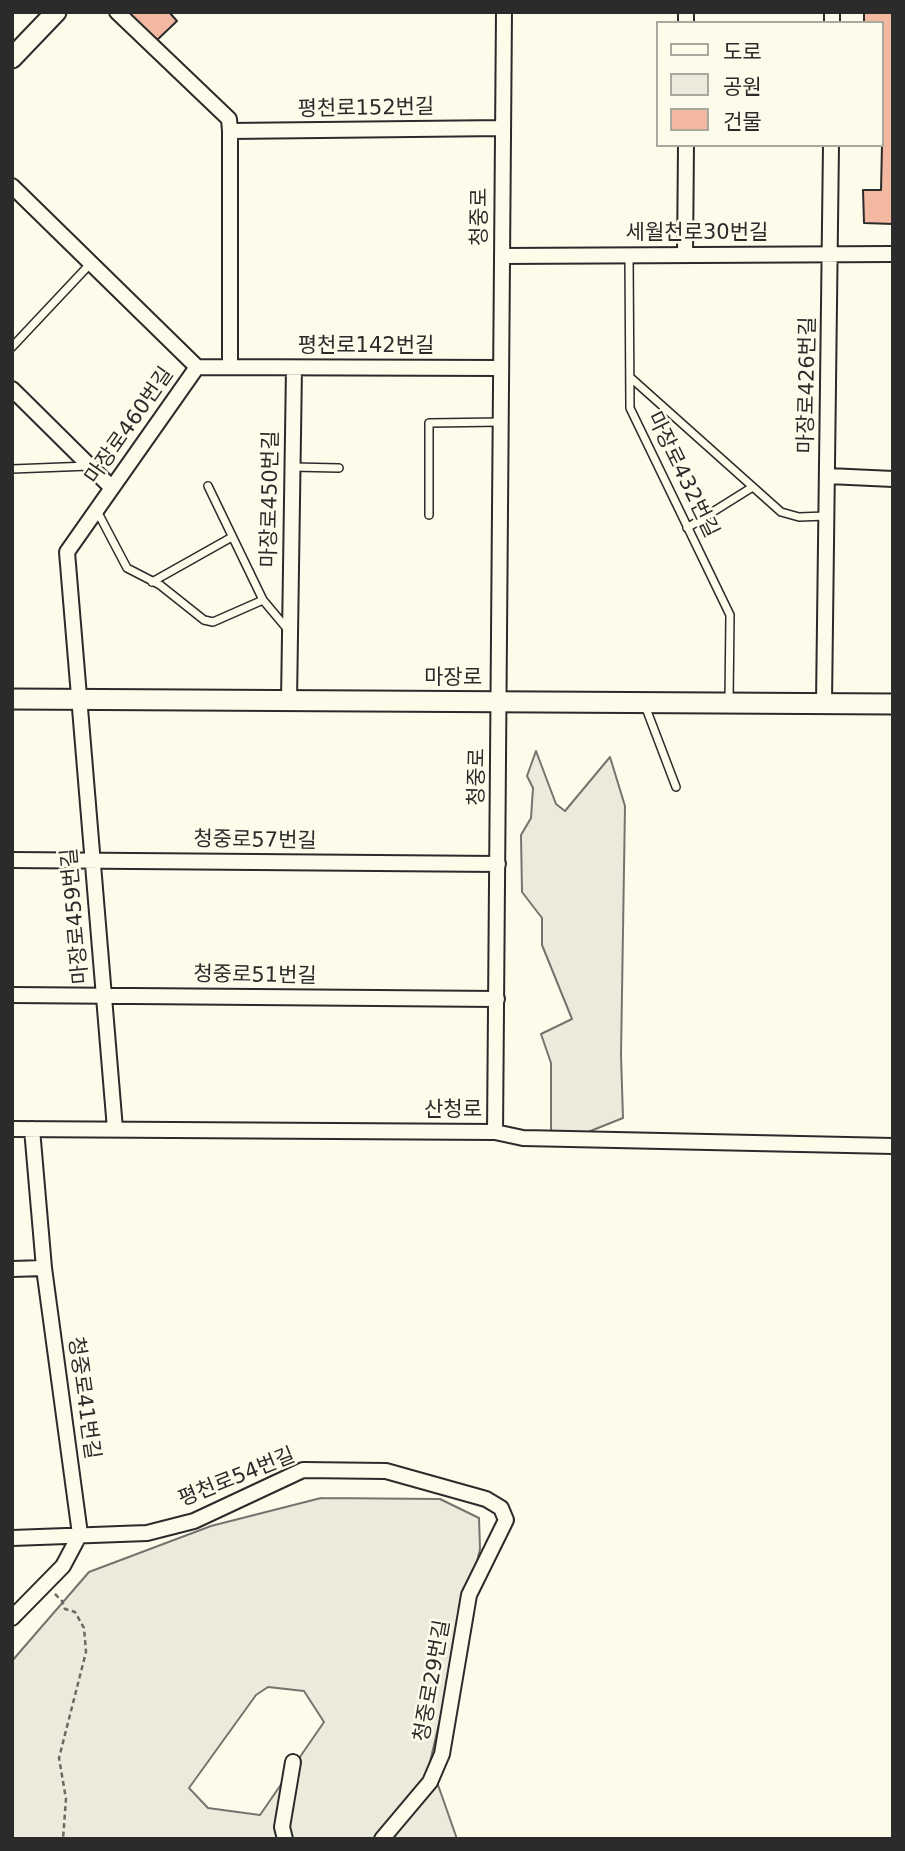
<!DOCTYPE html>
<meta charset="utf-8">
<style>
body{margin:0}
#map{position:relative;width:905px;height:1851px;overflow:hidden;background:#fdfbea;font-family:"DejaVu Sans","Noto Sans KR",sans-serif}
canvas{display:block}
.frame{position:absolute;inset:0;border:14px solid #2b2b2b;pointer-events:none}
.legend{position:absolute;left:656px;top:21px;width:228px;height:126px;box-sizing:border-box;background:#fdfbea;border:2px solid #a9a89e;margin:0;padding:9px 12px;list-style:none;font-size:21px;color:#2b2b2b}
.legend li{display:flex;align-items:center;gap:14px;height:35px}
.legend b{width:35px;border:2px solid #a9a89e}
</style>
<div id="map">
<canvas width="905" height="1851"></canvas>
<div class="frame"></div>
<ul class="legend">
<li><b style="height:9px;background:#fdfbea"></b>도로</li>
<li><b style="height:19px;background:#ecebdb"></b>공원</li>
<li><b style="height:19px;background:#f2b8a0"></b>건물</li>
</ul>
</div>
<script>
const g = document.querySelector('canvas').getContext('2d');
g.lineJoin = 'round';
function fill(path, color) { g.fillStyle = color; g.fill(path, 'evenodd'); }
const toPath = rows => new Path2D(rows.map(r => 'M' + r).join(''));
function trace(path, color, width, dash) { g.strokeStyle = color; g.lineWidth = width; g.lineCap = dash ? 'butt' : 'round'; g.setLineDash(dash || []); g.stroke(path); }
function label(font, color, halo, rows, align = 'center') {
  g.font = font + ' "DejaVu Sans","Noto Sans KR",sans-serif'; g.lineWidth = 5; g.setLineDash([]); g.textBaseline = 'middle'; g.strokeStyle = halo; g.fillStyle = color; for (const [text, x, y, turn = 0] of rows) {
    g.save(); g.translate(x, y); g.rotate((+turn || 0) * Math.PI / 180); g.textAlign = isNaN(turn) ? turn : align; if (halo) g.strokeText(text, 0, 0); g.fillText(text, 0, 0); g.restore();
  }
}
const green = toPath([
 [536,751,556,804,565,811,610,757,625,806,621,1055,623,1118,578,1136,551,1134,551,1063,541,1034,572,1019,542,945,542,918,522,892,521,835,531,818,533,788,527,776,536,751],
 [321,1498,440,1499,479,1518,480,1549,430,1762,457,1839,12,1839,12,1661,89,1572,211,1526,321,1498],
 [268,1687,304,1691,324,1722,260,1815,208,1808,189,1788,256,1695,268,1687]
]);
fill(green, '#ecebdb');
trace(green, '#74746e', 2);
const building = toPath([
 [124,12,169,12,177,21,155,42,124,12],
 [864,12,893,12,893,224,864,223,863,190,881,190,882,145,882,23,864,23,864,12]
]);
fill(building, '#f2b8a0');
trace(building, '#2b2b2b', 2);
const lane = toPath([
 [629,256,630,408,730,615,729,702],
 [12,347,91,263],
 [631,378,781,512,799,517,826,516],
 [293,467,339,468],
 [12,469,89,466],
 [208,486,263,600,289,631],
 [96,509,127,568,160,585,204,620,213,622,263,600],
 [429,515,429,423,501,422],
 [687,528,751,488],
 [152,582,232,537],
 [644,703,676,787]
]);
const street = toPath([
 [117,12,229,119,230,131,503,128],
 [686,23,686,12],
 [832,23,832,12],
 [12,186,197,367,501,368],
 [685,255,686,145],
 [502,256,893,254],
 [230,367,230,131],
 [12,389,112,488],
 [828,476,893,479],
 [289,701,294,368],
 [824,703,831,145],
 [12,860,498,864],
 [12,995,497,999],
 [12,1129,495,1132,523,1138,893,1146],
 [32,1129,44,1268,80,1534],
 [115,1129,67,552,197,367],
 [495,1132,504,12],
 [12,1269,44,1268],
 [12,1538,147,1533,194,1521,303,1470,386,1471,486,1499,501,1508,506,1520,469,1595,442,1754,430,1782,382,1839],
 [12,1618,63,1566,80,1534],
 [285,1839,282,1827,293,1762]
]);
const secondary = toPath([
 [12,58,56,12],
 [12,699,893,704]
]);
trace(lane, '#2b2b2b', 10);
trace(street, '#2b2b2b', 18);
trace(secondary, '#2b2b2b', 23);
trace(toPath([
 [55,1594,62,1601,65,1609,75,1612,84,1628,86,1652,59,1758,66,1799,63,1839]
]), '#6a6964', 2.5, [5, 3.5]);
trace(lane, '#fdfbea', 7);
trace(street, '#fdfbea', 14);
trace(secondary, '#fdfbea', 19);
label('21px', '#2b2b2b', '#fdfbea', [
 ["평천로152번길",366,109,-1],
 ["청중로",481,217,-90],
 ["세월천로30번길",697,234],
 ["평천로142번길",366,347],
 ["마장로426번길",808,385,-89],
 ["마장로460번길",130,426,-55],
 ["마장로432번길",682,475,64],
 ["마장로450번길",271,499,-89],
 ["마장로",453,679],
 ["청중로",478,777,-89],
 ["청중로57번길",255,841,1],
 ["마장로459번길",76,916,-95],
 ["청중로51번길",255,976,1],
 ["산청로",453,1111],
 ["청중로41번길",83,1398,82],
 ["평천로54번길",237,1478,-22],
 ["청중로29번길",433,1681,-80]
]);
</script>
